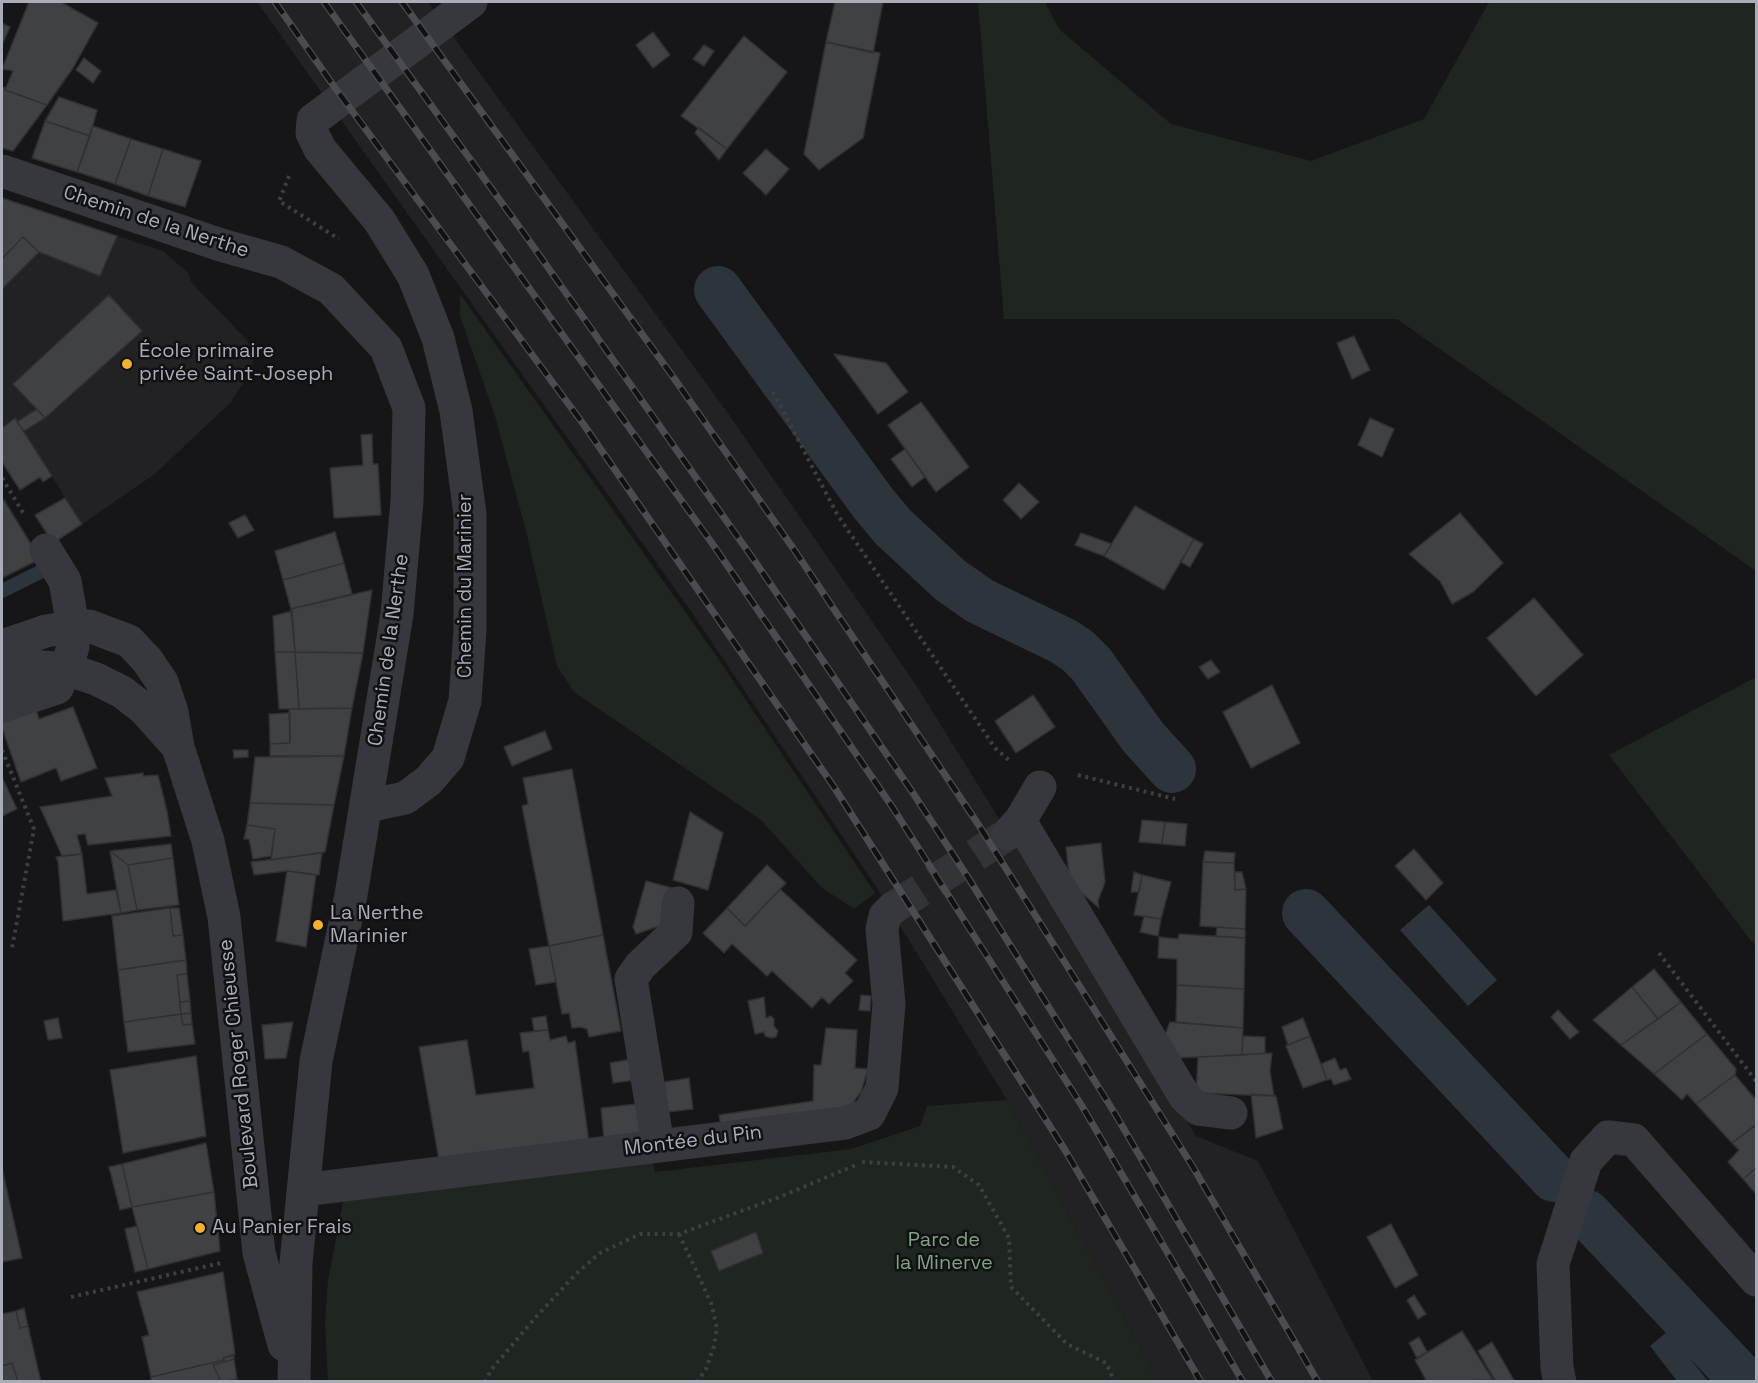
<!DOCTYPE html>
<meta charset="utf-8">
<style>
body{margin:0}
#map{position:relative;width:1758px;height:1383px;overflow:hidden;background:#161618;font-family:"Space Grotesk",sans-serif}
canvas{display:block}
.frame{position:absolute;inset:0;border:3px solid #a8adb8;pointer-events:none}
</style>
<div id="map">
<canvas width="1758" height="1383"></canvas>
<div class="frame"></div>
</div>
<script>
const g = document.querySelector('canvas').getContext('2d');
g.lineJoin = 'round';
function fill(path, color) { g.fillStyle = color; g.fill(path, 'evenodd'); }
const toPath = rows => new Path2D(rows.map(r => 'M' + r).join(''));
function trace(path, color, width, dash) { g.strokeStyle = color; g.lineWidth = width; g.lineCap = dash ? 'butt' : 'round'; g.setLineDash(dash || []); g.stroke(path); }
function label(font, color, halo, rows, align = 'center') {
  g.font = font + ' "Space Grotesk",sans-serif'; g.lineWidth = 5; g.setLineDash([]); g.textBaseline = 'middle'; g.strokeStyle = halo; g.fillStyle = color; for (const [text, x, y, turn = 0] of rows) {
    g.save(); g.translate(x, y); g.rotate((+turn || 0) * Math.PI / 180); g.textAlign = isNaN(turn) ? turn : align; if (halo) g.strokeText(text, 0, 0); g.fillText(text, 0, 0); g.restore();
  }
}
fill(toPath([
 [257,2,428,2,727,412,916,685,1196,1136,1258,1161,1373,1381,1158,1381,1007,1100,875,885,695,617],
 [2,198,163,251,188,273,191,282,246,339,251,347,253,358,252,370,230,403,155,474,82,524,16,419,2,427]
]), '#222225');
fill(toPath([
 [978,2,1045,2,1059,29,1171,124,1311,161,1424,119,1489,2,1756,2,1756,571,1397,319,1004,319],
 [460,294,715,654,875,893,854,909,822,888,761,820,574,692,557,666,526,531,495,416,460,316],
 [1756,677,1756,947,1609,755],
 [1007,1100,1158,1381,328,1382,325,1322,328,1280,345,1192,651,1155,655,1172,851,1149,920,1126,927,1106]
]), '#1e261f');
fill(toPath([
 [1429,905,1497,980,1468,1006,1400,930],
 [1668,1331,1708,1381,1677,1381,1650,1346]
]), '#2c353c');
trace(toPath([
 [2,591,44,570]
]), '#2c353c', 14);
trace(toPath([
 [718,290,873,503,893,527,950,580,980,601,1063,641,1078,651,1091,664,1143,737,1172,769],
 [1306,913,1554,1178],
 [1587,1214,1745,1382]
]), '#2c353c', 48);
const building = toPath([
 [29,2,61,2,98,23,73,68,47,105,5,90,13,71,2,69,29,2],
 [835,2,883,2,873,53,826,42,835,2],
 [2,23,10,27,2,45,2,23],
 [653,32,670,55,653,68,636,45,653,32],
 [744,36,787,72,727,149,681,116,744,36],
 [826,42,880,53,863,138,819,170,804,154,826,42],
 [704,45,714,51,704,66,693,59,704,45],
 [84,58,101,71,93,83,76,70,84,58],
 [2,87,6,88,5,90,47,105,13,151,2,148,2,87],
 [59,97,97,110,90,136,45,121,59,97],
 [45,121,90,136,77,172,32,158,45,121],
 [93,126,131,139,115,184,77,172,93,126],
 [698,127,727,149,719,160,695,133,698,127],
 [131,139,163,149,148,196,115,184,131,139],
 [163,149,201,161,185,207,148,196,163,149],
 [766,149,789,169,766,195,743,173,766,149],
 [2,198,117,236,100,276,39,252,23,237,2,259,2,198],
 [23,237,39,252,2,289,2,259,23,237],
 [109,295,142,331,45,418,13,384,109,295],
 [1354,336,1370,370,1352,379,1337,343,1354,336],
 [834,354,886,363,908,392,878,414,834,354],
 [921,402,969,467,936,492,888,425,921,402],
 [37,409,45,418,24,431,17,422,37,409],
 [15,418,52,476,43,482,40,477,20,490,2,462,2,428,15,418],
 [1370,418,1394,429,1382,457,1358,445,1370,418],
 [372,434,373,464,378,464,381,515,334,518,330,468,363,465,361,435,372,434],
 [905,449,925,477,912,487,891,459,905,449],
 [1019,483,1039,502,1021,519,1003,500,1019,483],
 [65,498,82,524,53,543,35,515,65,498],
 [4,500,40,559,2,578,2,502,4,500],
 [1135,506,1194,539,1164,590,1104,556,1135,506],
 [1460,513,1503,563,1473,592,1452,604,1440,581,1409,554,1460,513],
 [245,515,254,530,238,538,229,523,245,515],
 [335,532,344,563,283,580,275,551,335,532],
 [1081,533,1112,544,1104,556,1075,545,1081,533],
 [1194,539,1203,544,1190,567,1181,562,1194,539],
 [344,563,352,594,291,609,283,580,344,563],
 [372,590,363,653,295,652,291,609,372,590],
 [1534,598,1583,655,1536,696,1487,638,1534,598],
 [292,611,295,652,275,652,273,616,292,611],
 [275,652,295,652,299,709,279,709,275,652],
 [295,652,363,653,352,708,299,709,295,652],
 [1211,660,1220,672,1208,679,1199,667,1211,660],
 [1272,685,1300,743,1251,768,1223,712,1272,685],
 [1033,695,1055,727,1016,753,995,721,1033,695],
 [34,702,39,719,73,707,97,768,61,781,56,768,21,782,2,728,2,715,34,702],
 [352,708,344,756,270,756,270,744,290,743,289,709,352,708],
 [290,713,290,743,270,744,269,714,290,713],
 [545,731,552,749,512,766,504,747,545,731],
 [233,750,248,750,248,757,234,758,233,750],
 [344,756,334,805,250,803,255,757,344,756],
 [572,769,603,935,549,946,522,806,528,804,523,778,572,769],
 [143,773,143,776,158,775,167,811,171,836,88,845,85,834,77,835,82,854,62,856,40,807,112,796,105,778,143,773],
 [2,777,17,809,2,816,2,777],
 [250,803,334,805,325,852,271,860,275,829,247,825,250,803],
 [690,812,723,833,708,890,673,880,690,812],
 [1142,820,1165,822,1162,844,1139,842,1142,820],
 [1165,822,1187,824,1185,846,1162,844,1165,822],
 [247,825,275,829,271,856,253,859,249,839,244,839,247,825],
 [1101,843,1105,882,1098,901,1099,908,1070,883,1066,847,1101,843],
 [171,844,173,858,128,865,110,851,171,844],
 [1414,849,1443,883,1426,900,1395,866,1414,849],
 [110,851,128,865,137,910,121,913,110,851],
 [1205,851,1235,853,1234,863,1203,862,1205,851],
 [322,853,319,875,287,871,254,875,251,862,322,853],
 [82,854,87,894,116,890,121,913,63,921,58,862,56,857,82,854],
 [173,858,179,905,137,910,128,865,173,858],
 [1203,862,1234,863,1235,890,1246,889,1245,929,1200,926,1203,862],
 [767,865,786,883,745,926,727,908,767,865],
 [287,871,316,875,306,947,276,941,287,871],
 [1134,872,1142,875,1139,892,1131,892,1134,872],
 [1235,872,1242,872,1246,889,1235,890,1235,872],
 [1142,875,1171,882,1161,919,1134,915,1142,875],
 [646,881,672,888,662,925,636,934,633,927,646,881],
 [780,889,857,960,845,973,853,981,829,1004,822,997,812,1008,772,971,767,976,732,944,724,953,703,933,727,908,745,926,780,889],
 [170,908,173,936,183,935,186,960,118,970,112,916,170,908],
 [170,908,179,908,183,935,173,936,170,908],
 [1144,916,1161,919,1158,936,1140,932,1144,916],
 [1217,927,1245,929,1245,938,1216,936,1217,927],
 [1179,934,1245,938,1244,989,1177,985,1177,959,1158,958,1159,937,1178,939,1179,934],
 [603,935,621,1031,589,1037,587,1029,580,1027,572,1028,569,1013,562,1014,549,946,603,935],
 [549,946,556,982,536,985,529,949,549,946],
 [186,960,187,974,177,975,181,1014,124,1022,118,970,186,960],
 [1654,969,1681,1002,1658,1019,1632,987,1654,969],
 [187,974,190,1001,180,1002,177,975,187,974],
 [1177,985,1244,989,1243,1028,1176,1022,1177,985],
 [1632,987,1658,1019,1621,1045,1593,1020,1632,987],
 [861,995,871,996,870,1011,859,1010,861,995],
 [764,997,766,1018,771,1016,774,1019,774,1026,778,1031,776,1037,771,1038,765,1036,764,1032,755,1034,748,1001,764,997],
 [190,1001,191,1013,181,1014,180,1002,190,1001],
 [1681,1002,1707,1034,1654,1074,1621,1045,1681,1002],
 [1558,1010,1579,1032,1570,1039,1551,1017,1558,1010],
 [191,1013,192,1024,183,1025,181,1014,191,1013],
 [181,1014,183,1025,192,1024,195,1044,128,1052,124,1022,181,1014],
 [546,1016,548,1030,534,1031,532,1018,546,1016],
 [58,1018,62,1038,48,1040,44,1021,58,1018],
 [1303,1018,1310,1036,1288,1045,1282,1027,1303,1018],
 [293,1022,286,1058,265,1059,262,1025,293,1022],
 [1170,1022,1243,1028,1242,1055,1175,1058,1165,1035,1170,1022],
 [826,1028,857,1030,855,1068,868,1069,861,1092,846,1112,721,1127,719,1115,813,1101,814,1065,821,1065,826,1028],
 [548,1030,550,1040,566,1036,568,1043,575,1041,589,1142,439,1160,419,1047,467,1040,476,1095,534,1088,529,1051,523,1052,520,1033,548,1030],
 [1707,1034,1736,1069,1735,1075,1696,1104,1687,1094,1682,1100,1654,1074,1707,1034],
 [1243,1036,1265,1037,1265,1053,1242,1055,1243,1036],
 [1310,1036,1327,1080,1303,1088,1286,1046,1310,1036],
 [1272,1053,1270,1071,1274,1096,1196,1093,1198,1057,1272,1053],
 [196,1056,206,1136,123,1153,110,1070,196,1056],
 [1335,1058,1340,1070,1346,1068,1351,1079,1334,1085,1331,1079,1327,1080,1321,1064,1335,1058],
 [632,1059,635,1080,613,1083,610,1063,632,1059],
 [1735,1075,1756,1100,1756,1125,1732,1143,1696,1104,1735,1075],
 [689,1078,693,1109,668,1112,664,1082,689,1078],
 [1251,1094,1276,1096,1283,1129,1256,1138,1251,1094],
 [645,1103,650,1135,604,1140,601,1108,645,1103],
 [1754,1126,1756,1128,1756,1168,1743,1179,1728,1162,1739,1150,1732,1143,1754,1126],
 [206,1143,214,1192,132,1207,122,1164,206,1143],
 [122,1164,132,1207,120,1210,109,1167,122,1164],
 [2,1168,22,1258,2,1262,2,1168],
 [1756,1168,1756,1194,1743,1179,1756,1168],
 [214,1192,220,1251,148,1269,132,1207,214,1192],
 [1391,1224,1418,1275,1395,1288,1367,1237,1391,1224],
 [137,1226,148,1269,135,1272,125,1229,137,1226],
 [756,1232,763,1253,719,1271,711,1251,756,1232],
 [223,1272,235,1354,223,1358,224,1360,151,1377,142,1337,149,1335,137,1292,223,1272],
 [1414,1295,1426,1314,1418,1319,1407,1300,1414,1295],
 [24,1308,28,1326,20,1328,16,1311,24,1308],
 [16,1311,20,1328,28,1326,41,1382,18,1382,12,1363,2,1366,2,1314,16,1311],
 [1462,1331,1493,1380,1427,1382,1415,1360,1462,1331],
 [1419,1337,1427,1352,1417,1358,1409,1343,1419,1337],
 [1492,1342,1515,1382,1496,1382,1478,1351,1492,1342],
 [234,1355,234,1359,213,1365,221,1382,151,1382,151,1377,224,1360,223,1358,234,1355],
 [234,1359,237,1379,221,1382,213,1365,234,1359],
 [12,1363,18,1382,2,1382,2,1366,12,1363]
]);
fill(building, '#404145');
trace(building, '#303034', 1.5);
trace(toPath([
 [893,908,1008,834]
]), '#333438', 33, [33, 16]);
trace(toPath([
 [289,176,279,201,339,239],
 [773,392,837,514,995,748,1010,761],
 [2,478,25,516],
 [2,750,34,829,12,948],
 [1078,775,1175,799],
 [1659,953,1756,1081],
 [862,1162,953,1167,979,1185,1009,1238,1011,1287,1067,1344,1106,1363,1115,1382],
 [679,1234,711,1303,717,1328,714,1346,706,1369,697,1382],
 [71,1297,221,1263],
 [485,1382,491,1370,535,1318,577,1273,600,1253,640,1234,679,1234,782,1196,856,1165]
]), '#3d3f44', 4, [3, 4.5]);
trace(toPath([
 [2,171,221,245,281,262,331,289,386,348,409,408,407,501,397,614,351,895,316,1061,296,1263,294,1382],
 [2,646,46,631,71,627,89,626,129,641,147,660,162,682,172,712,178,747,208,841,224,917,259,1253,284,1345],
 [2,672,31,666,66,669,96,679,122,692,144,709,178,747],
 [2,706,57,688,66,669,73,647,70,609,65,581,46,550],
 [367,806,405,798,428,781,448,758,465,701,470,630,470,514,456,411,438,338,413,275,379,220,320,149,312,133,313,120,471,2],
 [1020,821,1185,1097,1198,1109,1231,1113],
 [1008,834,1020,821,1040,787],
 [658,1145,631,979,640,966,676,932,678,903],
 [303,1190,845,1123,869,1114,882,1088,889,1004,882,929,885,916,893,908],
 [1560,1382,1557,1368,1553,1264,1586,1161,1608,1137,1634,1140,1756,1280]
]), '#37383d', 33);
const rail = toPath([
 [275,2,333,85,584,425,834,787,1065,1150,1201,1382],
 [324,2,714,546,893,808,1082,1106,1243,1382],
 [356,2,523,232,754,560,913,793,969,879,1114,1112,1272,1382],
 [402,2,671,374,795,551,978,824,1193,1167,1318,1382]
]);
trace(rail, '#4a4c52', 7);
trace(rail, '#111113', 4.5, [14]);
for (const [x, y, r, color] of [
 [127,364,6,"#f2b134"],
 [318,925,6,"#f2b134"],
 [200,1228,6,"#f2b134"]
]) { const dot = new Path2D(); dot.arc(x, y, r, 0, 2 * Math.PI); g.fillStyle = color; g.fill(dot); trace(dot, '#111113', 2); }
label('20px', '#a8adb8', '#111113', [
 ["Chemin de la Nerthe",156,222,18],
 ["Chemin du Marinier",466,586,-90],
 ["Chemin de la Nerthe",389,650,-82],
 ["Boulevard Roger Chieusse",239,1064,-96],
 ["Montée du Pin",693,1141,-7]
]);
label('20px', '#a8adb8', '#111113', [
 ["École primaire",139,352],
 ["privée Saint-Joseph",139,375],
 ["La Nerthe",330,914],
 ["Marinier",330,937],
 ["Au Panier Frais",212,1228]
], 'left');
label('20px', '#7fa381', '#111113', [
 ["Parc de",944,1241],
 ["la Minerve",944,1264]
]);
</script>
